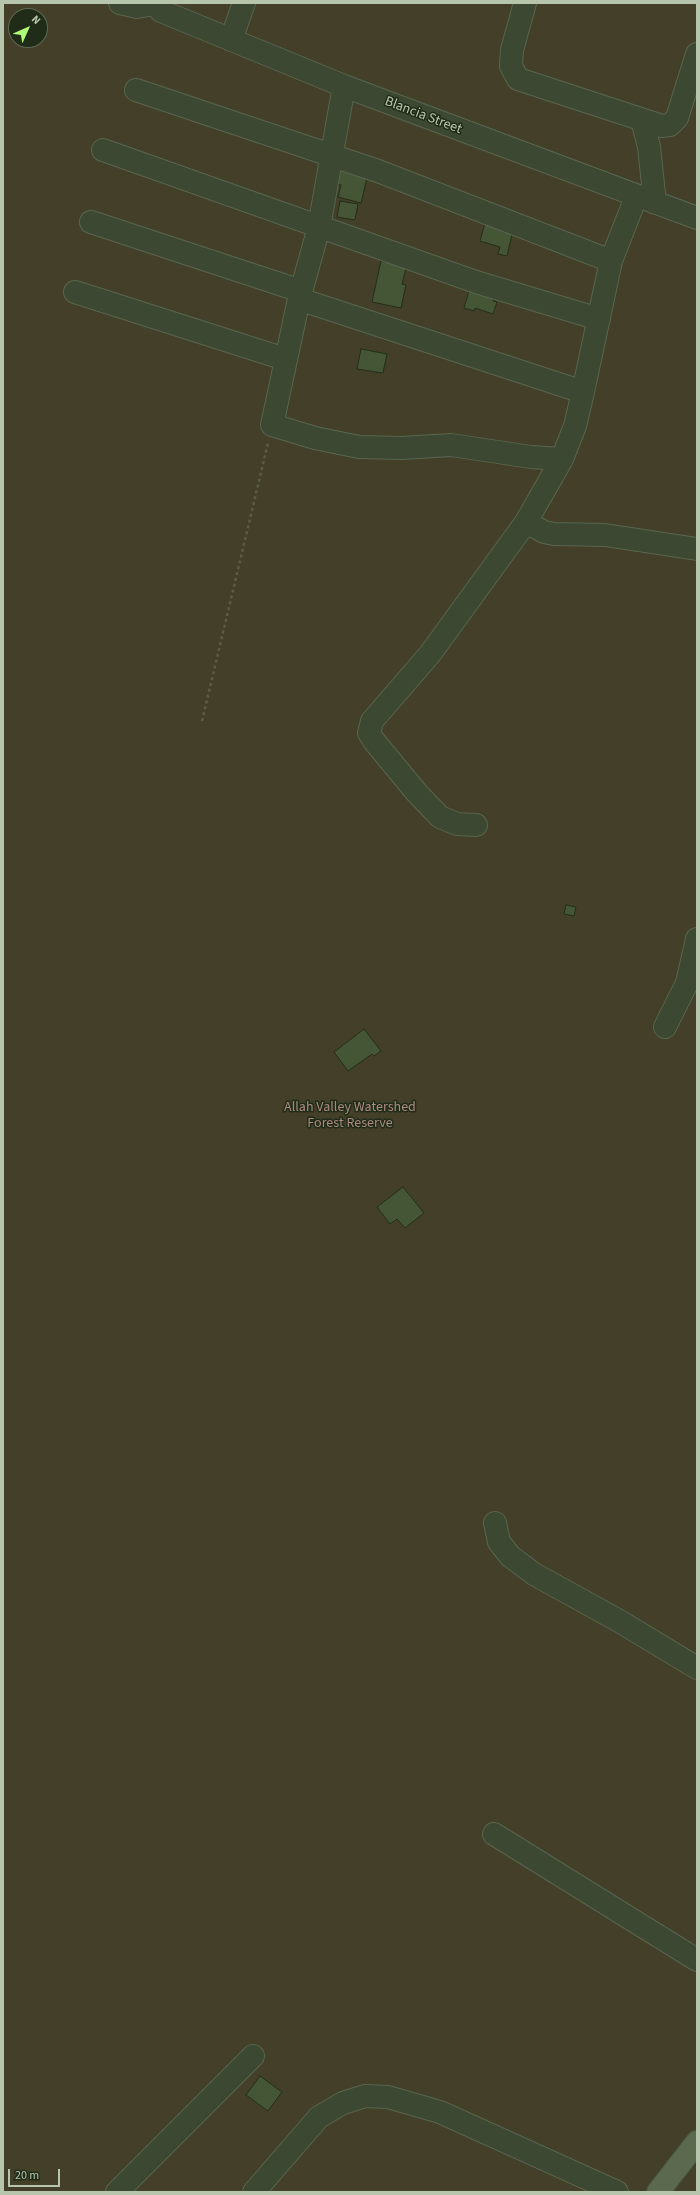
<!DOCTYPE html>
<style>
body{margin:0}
#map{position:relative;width:700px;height:2195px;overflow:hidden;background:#2a381e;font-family:"Source Sans 3",sans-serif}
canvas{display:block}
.frame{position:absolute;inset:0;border:4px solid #b6c5ac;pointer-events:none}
.north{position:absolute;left:8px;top:8px;width:40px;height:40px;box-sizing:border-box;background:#212c18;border:1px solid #5d6953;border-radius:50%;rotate:45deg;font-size:11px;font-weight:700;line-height:16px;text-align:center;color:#b6c5ac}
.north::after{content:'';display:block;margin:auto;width:14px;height:18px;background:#b0fe78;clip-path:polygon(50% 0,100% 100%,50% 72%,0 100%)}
.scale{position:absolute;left:8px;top:2169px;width:52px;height:18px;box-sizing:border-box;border:2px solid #b6c5ac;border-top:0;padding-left:5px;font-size:12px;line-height:14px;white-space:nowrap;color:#b6c5ac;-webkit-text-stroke:3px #212c18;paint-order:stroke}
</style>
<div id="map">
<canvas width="700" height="2195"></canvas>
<div class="frame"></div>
<div class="north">N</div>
<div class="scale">20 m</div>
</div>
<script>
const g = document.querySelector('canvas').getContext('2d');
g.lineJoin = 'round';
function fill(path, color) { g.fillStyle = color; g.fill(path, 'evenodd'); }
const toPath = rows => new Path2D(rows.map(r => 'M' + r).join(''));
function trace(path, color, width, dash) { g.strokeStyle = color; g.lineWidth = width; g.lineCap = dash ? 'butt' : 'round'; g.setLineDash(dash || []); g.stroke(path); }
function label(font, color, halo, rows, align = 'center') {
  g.font = font + ' "Source Sans 3",sans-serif'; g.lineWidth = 3; g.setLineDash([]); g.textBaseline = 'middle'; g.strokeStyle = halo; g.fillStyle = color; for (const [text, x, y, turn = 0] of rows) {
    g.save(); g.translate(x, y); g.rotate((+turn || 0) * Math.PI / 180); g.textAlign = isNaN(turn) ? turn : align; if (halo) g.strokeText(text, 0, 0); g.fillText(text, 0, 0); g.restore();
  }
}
fill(toPath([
 [3,3,697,3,697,2192,3,2192],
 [16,16,40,16,40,40,16,40]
]), '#433f28');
const building = toPath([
 [338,162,369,170,361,203,338,197,341,185,333,183,338,162],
 [340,201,358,204,355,220,337,217,340,201],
 [485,223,513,230,507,256,498,254,500,247,480,241,485,223],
 [408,260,402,284,406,285,401,308,372,302,381,261,391,263,408,260],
 [470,287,495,295,493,301,497,302,493,314,475,308,474,311,464,308,470,287],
 [361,349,387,354,383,373,357,369,361,349],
 [566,905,576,907,574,916,564,914,566,905],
 [364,1029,381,1051,374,1056,372,1054,348,1071,334,1052,364,1029],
 [403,1187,424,1213,405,1228,397,1219,390,1224,377,1207,403,1187],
 [260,2076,282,2092,268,2111,246,2095,260,2076]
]);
fill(building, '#455637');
trace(building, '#232e19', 1);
const minor = toPath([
 [120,3,137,7,155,4],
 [154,3,161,11,344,86,697,218],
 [525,3,512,50,511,66,518,79,662,126,670,125,677,118,697,54],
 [231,40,244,3],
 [344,86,319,227,299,299,272,425,315,438,359,447,402,448,451,445,531,457,562,459],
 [136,90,378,171,611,261,636,197],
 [642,120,649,147,655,203],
 [103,150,476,282,599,319],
 [91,222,301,291],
 [75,292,285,359],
 [299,299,583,392],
 [526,522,544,532,554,534,605,535,697,549],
 [476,825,457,824,440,817,417,793,374,741,369,733,372,721,430,654,526,522,562,459,575,426,583,392,611,261],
 [665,1027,687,983,697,939],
 [495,1523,499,1542,510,1556,534,1574,621,1622,697,1668],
 [494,1834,697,1960],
 [117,2192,253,2056],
 [254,2192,319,2117,343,2103,365,2096,388,2097,440,2112,617,2192]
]);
const major = toPath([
 [658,2192,697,2142]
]);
trace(minor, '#59664f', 24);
trace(major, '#48553e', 24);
trace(toPath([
 [202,721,268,443]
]), '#5a5d44', 2.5, [3, 3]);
trace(minor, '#3c4832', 22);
trace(major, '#5b694f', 22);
label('14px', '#b6c5ac', '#212c18', [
 ["Blancia Street",423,116,21]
]);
label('14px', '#ac8a81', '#212c18', [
 ["Allah Valley Watershed",350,1108],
 ["Forest Reserve",350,1124]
]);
</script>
